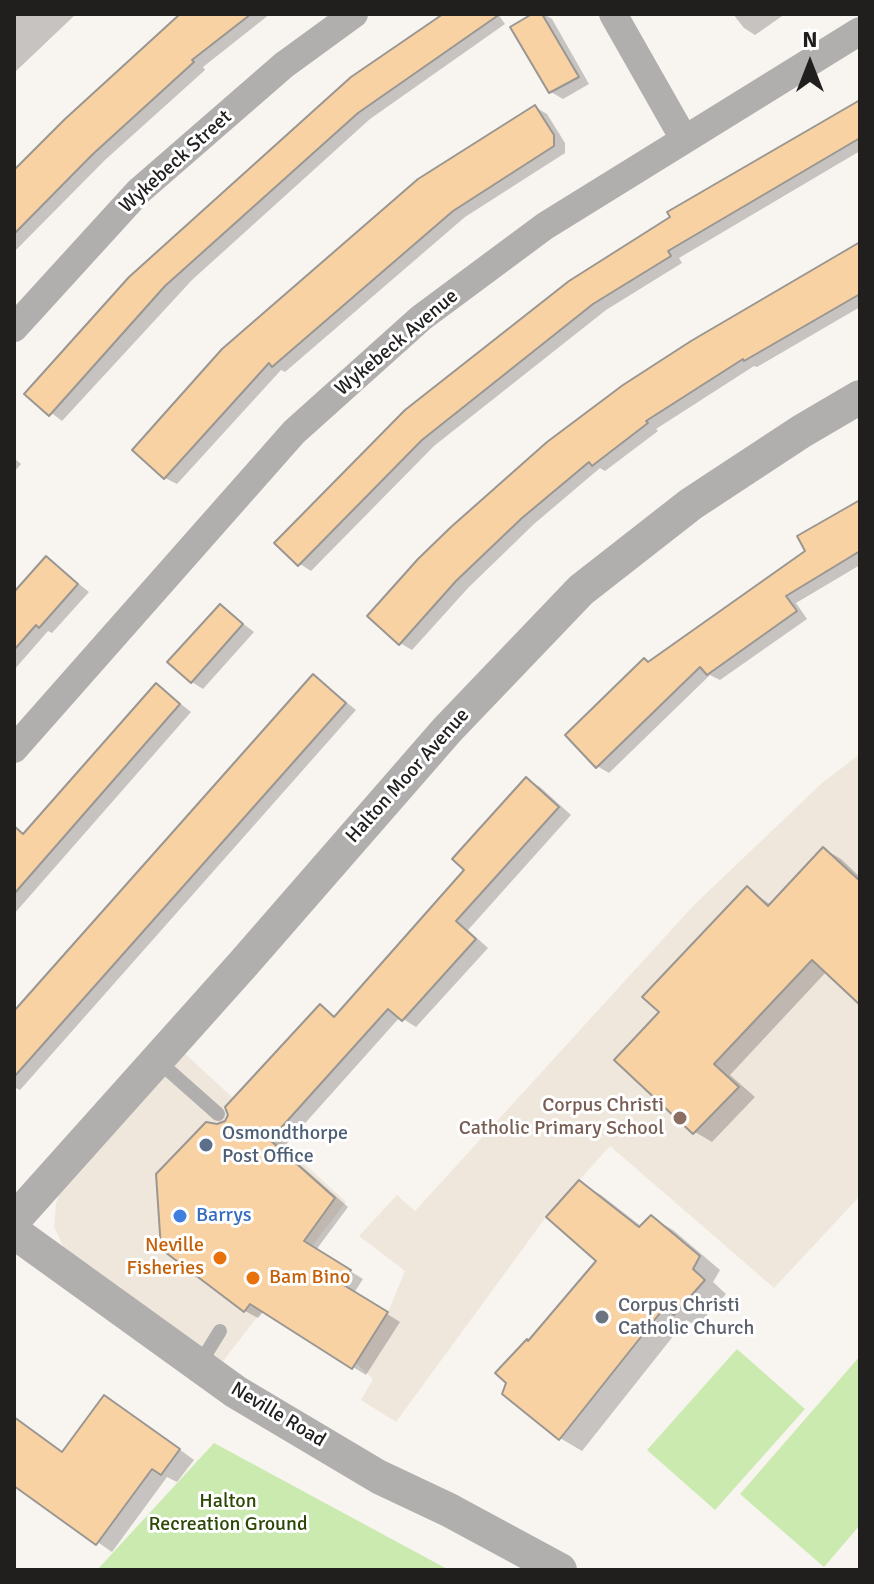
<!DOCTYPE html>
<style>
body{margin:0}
#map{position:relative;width:874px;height:1584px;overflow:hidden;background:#f8f4f0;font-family:Signika,sans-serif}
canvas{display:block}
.frame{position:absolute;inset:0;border:16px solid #211f1e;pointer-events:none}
.north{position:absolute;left:770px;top:24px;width:80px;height:80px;-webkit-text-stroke:6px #fff;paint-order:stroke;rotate:0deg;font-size:22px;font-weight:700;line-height:32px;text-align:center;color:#211f1e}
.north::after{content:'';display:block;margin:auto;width:28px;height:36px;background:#211f1e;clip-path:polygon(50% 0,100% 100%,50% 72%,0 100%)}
</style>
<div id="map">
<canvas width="874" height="1584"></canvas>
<div class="frame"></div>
<div class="north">N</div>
</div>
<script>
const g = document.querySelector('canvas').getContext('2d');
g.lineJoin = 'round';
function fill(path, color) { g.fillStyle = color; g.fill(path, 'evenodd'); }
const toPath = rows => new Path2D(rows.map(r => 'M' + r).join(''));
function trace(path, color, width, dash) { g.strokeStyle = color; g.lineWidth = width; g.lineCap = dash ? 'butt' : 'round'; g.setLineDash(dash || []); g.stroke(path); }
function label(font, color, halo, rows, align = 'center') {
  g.font = font + ' Signika,sans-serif'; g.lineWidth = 6; g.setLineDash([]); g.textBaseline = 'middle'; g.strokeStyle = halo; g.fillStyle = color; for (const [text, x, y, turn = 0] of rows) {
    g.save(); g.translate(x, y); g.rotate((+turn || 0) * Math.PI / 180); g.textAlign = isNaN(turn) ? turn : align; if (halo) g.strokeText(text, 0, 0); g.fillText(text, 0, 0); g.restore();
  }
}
fill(toPath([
 [860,754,860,1196,774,1288,610,1146,546,1217,396,1422,361,1400,373,1379,356,1363,388,1312,405,1271,359,1236,397,1195,415,1211,694,905,822,783],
 [182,1051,346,1202,220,1365,66,1252,54,1227,56,1203,65,1181]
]), '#f0e7dc');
fill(toPath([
 [737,1349,805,1409,715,1510,647,1450],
 [860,1356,860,1525,824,1567,740,1494],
 [214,1443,449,1570,97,1570]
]), '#cbeaaf');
fill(toPath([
 [14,14,76,14,14,73],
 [183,14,270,14,203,67,205,70,105,160,14,252,14,173],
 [446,14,498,14,505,24,370,119,192,280,62,421,27,394],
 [536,14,544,14,552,19,589,84,563,99,551,92],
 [733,14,785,14,755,35,744,28],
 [860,101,860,151,679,258,682,263,606,310,434,446,311,571,300,564,277,543,673,218],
 [535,107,547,114,565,143,565,153,465,217,285,372,281,370,177,484,165,478,134,450],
 [860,244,860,307,757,367,754,366,656,429,658,431,605,471,600,468,534,524,468,588,412,650,400,643,370,616],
 [14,458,21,464,14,472],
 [860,501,860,565,796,603,807,619,720,680,710,675,609,773,597,766,649,663,808,552],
 [46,558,89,592,52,633,48,631,14,670,14,595],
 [220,606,254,632,203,689,192,682],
 [314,676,356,710,20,1090,14,1087,14,1015],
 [157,685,191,712,14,914,14,846],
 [526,779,540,787,571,815,468,930,488,948,416,1027,400,1017,282,1149,348,1207,316,1250,363,1279,354,1293,400,1322,366,1375,264,1311,258,1318,245,1311,217,1126,226,1123,320,1007,336,1017,467,870],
 [824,849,841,859,860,877,860,999,827,971,730,1075,755,1097,712,1142,695,1132,617,1059,662,1012,747,888,771,905],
 [580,1183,601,1195,642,1227,651,1217,673,1230,720,1270,713,1282,726,1294,697,1326,686,1320,582,1451,560,1438,529,1342,599,1261],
 [120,1406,194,1460,177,1482,167,1477,112,1552,14,1484,14,1417,64,1453]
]), '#0003');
const building = toPath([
 [180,14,251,14,192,60,194,62,93,154,14,234,14,170,65,119,180,14],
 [443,14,500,14,358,113,165,286,49,416,24,394,129,277,351,77,443,14],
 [532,14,542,14,579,77,549,93,510,27,532,14],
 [860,100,860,138,668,251,671,256,593,304,422,440,298,566,274,543,405,410,569,281,670,217,667,212,860,100],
 [535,105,554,135,554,146,453,211,272,367,269,363,164,479,132,450,222,349,418,179,535,105],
 [860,242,860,294,744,361,743,359,646,421,648,423,592,466,589,462,522,518,456,581,399,645,367,616,418,559,451,527,547,442,623,385,691,341,860,242],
 [860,500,860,551,786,596,797,611,707,675,700,667,596,768,565,735,644,658,648,662,805,551,797,536,860,500],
 [46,556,78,584,39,628,36,625,14,650,14,592,46,556],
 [220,604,243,624,191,683,167,662,220,604],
 [313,674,346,703,14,1077,14,1011,313,674],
 [156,683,180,704,14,894,14,826,23,834,156,683],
 [526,777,559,807,456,921,476,939,402,1021,388,1009,270,1140,335,1198,304,1241,351,1270,342,1284,388,1312,352,1369,250,1304,244,1312,161,1249,156,1174,206,1122,217,1124,225,1121,228,1115,225,1107,320,1004,334,1017,464,870,452,859,526,777],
 [823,847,860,881,860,1005,812,960,714,1064,739,1087,693,1134,614,1060,659,1012,642,997,747,886,768,906,823,847],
 [579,1180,639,1227,651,1215,700,1256,693,1269,705,1280,674,1315,664,1308,559,1440,502,1394,506,1383,495,1373,527,1339,528,1341,596,1261,546,1217,579,1180],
 [104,1395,180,1449,161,1475,152,1469,96,1545,14,1486,14,1417,62,1452,104,1395]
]);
fill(building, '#f9d2a3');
trace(building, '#9a9692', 2);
trace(toPath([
 [157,1060,218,1114],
 [199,1365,220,1331]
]), '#b1aeae', 14);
trace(toPath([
 [613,14,684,139],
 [14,328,139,191,284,65,354,14],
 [14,749,294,432,421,318,545,226,860,31]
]), '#b1aeae', 28);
trace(toPath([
 [14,1220,244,963,447,730,581,590,691,504,802,431,860,397],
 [14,1232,236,1392,379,1477,449,1510,560,1570]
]), '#b1aeae', 34);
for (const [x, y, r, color] of [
 [680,1118,8,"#8d6e63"],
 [206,1145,8,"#5c6f8a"],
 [180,1216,8,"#3f7fe0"],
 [220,1258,8,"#e8710a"],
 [253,1278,8,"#e8710a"],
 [602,1317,8,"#6b7280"]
]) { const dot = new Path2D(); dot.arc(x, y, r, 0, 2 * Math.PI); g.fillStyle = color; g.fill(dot); trace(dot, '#fff', 3); }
label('20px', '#211f1e', '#fff', [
 ["Wykebeck Street",176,162,-42],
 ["Wykebeck Avenue",397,343,-40],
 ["Halton Moor Avenue",408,776,-48],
 ["Neville Road",278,1415,31]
]);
label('20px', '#785e54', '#fff', [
 ["Corpus Christi",664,1106],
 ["Catholic Primary School",664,1129]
], 'right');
label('20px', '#4e5e75', '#fff', [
 ["Osmondthorpe",222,1134],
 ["Post Office",222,1157]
], 'left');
label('20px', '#366cbe', '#fff', [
 ["Barrys",196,1216]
], 'left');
label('20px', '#c56008', '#fff', [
 ["Neville",204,1246],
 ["Fisheries",204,1269],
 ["Bam Bino",269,1278,"left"]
], 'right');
label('20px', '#5b616d', '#fff', [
 ["Corpus Christi",618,1306],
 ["Catholic Church",618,1329]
], 'left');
label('20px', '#2c4706', '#fff', [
 ["Halton",228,1502],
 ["Recreation Ground",228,1525]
]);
</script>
